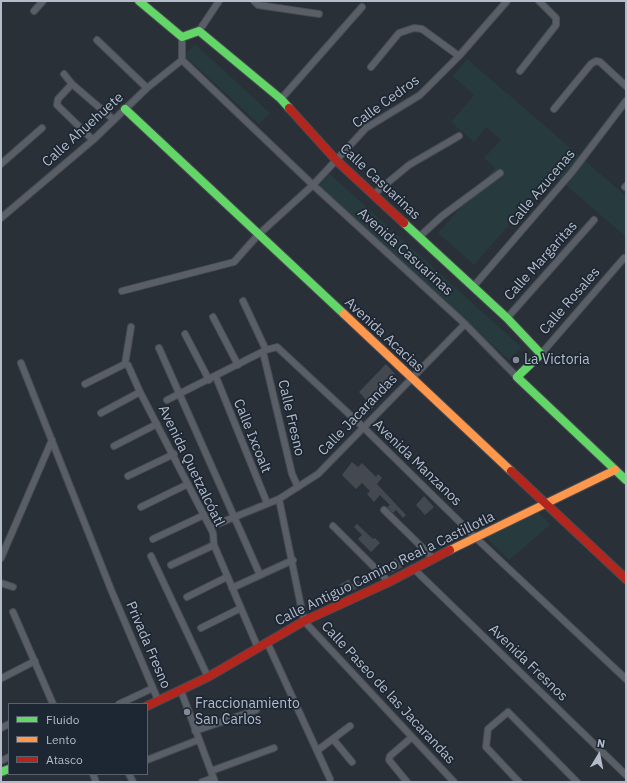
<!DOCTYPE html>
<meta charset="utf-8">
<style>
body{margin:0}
#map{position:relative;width:627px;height:783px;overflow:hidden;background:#2a3038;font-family:"IBM Plex Sans",sans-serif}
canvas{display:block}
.frame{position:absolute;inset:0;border:2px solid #b4bcc9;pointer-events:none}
.legend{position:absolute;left:8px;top:703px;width:140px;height:72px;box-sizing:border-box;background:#1d2633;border:1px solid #59626f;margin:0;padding:5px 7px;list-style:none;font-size:12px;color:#b4bcc9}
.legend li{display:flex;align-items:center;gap:8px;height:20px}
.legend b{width:20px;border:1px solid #59626f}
.north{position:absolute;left:579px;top:735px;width:40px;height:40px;-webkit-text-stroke:3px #1d2633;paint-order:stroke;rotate:10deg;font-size:11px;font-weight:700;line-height:16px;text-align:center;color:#b4bcc9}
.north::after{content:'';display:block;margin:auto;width:14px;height:18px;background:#b4bcc9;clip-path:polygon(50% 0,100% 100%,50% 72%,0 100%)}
</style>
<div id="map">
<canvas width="627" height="783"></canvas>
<div class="frame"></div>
<ul class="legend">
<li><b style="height:5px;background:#63d668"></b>Fluido</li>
<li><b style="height:5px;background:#ff974d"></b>Lento</li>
<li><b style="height:5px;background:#b3261e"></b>Atasco</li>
</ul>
<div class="north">N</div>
</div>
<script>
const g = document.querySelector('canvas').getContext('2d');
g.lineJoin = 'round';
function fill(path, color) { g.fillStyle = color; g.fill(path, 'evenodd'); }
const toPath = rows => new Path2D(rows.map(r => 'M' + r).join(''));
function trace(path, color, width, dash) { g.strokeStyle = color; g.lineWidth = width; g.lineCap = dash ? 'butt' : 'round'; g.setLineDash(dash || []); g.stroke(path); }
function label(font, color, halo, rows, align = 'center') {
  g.font = font + ' "IBM Plex Sans",sans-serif'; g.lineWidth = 3.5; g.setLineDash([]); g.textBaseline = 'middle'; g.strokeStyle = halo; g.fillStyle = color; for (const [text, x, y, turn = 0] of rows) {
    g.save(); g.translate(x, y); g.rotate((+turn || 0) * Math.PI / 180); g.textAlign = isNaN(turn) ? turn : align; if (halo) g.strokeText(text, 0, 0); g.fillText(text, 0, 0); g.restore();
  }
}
fill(toPath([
 [195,44,270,113,259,124,184,55],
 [467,59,626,196,626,237,553,174,474,265,438,233,495,168,484,158,501,140,486,127,474,142,451,122,474,95,453,76],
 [330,174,521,347,509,360,318,187],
 [539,513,550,525,509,560,486,537]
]), '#273a3e');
fill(toPath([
 [386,364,395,374,375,396,379,401,370,411,364,402,366,400,359,392],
 [352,462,358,467,362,463,376,477,378,474,382,478,377,484,406,515,403,518,396,510,393,513,387,507,390,505,380,495,374,502,367,494,370,491,362,483,356,489,342,475],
 [424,496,434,507,425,515,416,505],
 [357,524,373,539,375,538,380,543,371,552,358,539,362,535,354,527],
 [395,558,403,567,391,573,387,568],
 [349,579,351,584,359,581,362,586,344,594,339,585]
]), '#444950');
const street = toPath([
 [254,1,258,5,319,14],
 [34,11,43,1],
 [199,31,219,1],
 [182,37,182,60,313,185,465,324,517,377],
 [97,40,147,88],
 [371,67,399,33,414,28,422,29,459,56],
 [520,71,556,25,556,18,539,1],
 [64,74,72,84,114,120],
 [72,84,58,99,57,105,93,140],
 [281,99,362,7],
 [554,109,591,64,596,61,600,62,626,86],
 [1,164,42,128],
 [625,187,626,186],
 [374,194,409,165,459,136],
 [1,218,93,140,147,88,182,60],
 [419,237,442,216,500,173],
 [473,287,572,172,626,101],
 [122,291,234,262,258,235,313,185,366,128,420,95,459,56,507,1],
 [243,301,266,350],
 [213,317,238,365],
 [507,318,594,220],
 [185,334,209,380],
 [159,348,260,575],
 [263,352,292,474,298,487],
 [541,354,624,258],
 [21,363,112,592,158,700],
 [125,364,128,365,140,392,210,527,213,533,214,545,258,648],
 [125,364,131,327],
 [216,377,267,503],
 [85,384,125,364],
 [167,400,266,350,277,347,363,427,476,538,626,679],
 [101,413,140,392],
 [114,446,157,424],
 [128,476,174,454],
 [279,499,304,621,454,782],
 [141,507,188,484],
 [384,510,433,558],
 [333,526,389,582],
 [210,527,279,499,318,474,465,324],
 [153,539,204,515],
 [151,556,208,677],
 [1,558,52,440],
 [171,565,214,545],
 [413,568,626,775],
 [1,583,13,587],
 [232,588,293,560],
 [187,597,227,577],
 [13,612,53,704],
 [201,628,241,608],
 [267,642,330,779],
 [2,678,35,661],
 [181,691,215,782],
 [119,704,153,688],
 [1,728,9,724],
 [195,731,256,710],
 [333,739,352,762],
 [318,750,350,726],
 [147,760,198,740],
 [1,761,9,757],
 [211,771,274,748],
 [93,774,96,782],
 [129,774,133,782],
 [202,782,213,778],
 [407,782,389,760,390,756,412,737],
 [519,782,486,747,488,729,508,712,577,782]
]);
const fast = toPath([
 [139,1,182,37,199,31,281,99,289,108],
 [125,109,344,314],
 [404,223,507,318,541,354,517,377,626,480],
 [1,772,9,769]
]);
const slow = toPath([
 [344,314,511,471],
 [450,550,615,470]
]);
const jam = toPath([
 [289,108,336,160,404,223],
 [511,471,626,579],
 [147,706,208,677,304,621,389,582,450,550]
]);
trace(street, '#484c53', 8);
trace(fast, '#484c53', 10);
trace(slow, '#484c53', 10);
trace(jam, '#484c53', 10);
trace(street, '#5a5e66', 6);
trace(fast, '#63d668', 8);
trace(slow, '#ff974d', 8);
trace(jam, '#b3261e', 8);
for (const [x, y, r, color] of [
 [516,360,4,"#848b96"],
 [187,712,4,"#848b96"]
]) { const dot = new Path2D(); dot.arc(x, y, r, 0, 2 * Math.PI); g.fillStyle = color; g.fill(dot); trace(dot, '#1d2633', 1.5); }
label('14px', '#b4bcc9', '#1d2633', [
 ["Calle Cedros",386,102,-36],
 ["Calle Ahuehuete",83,130,-42],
 ["Calle Casuarinas",380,182,43],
 ["Calle Azucenas",542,188,-50],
 ["Avenida Casuarinas",405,252,42],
 ["Calle Margaritas",541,261,-48],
 ["Calle Rosales",570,301,-49],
 ["Avenida Acacias",384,335,43],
 ["Calle Jacarandas",358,415,-46],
 ["Calle Fresno",291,418,77],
 ["Calle Ixcoalt",252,436,68],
 ["Avenida Manzanos",417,463,44],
 ["Avenida Quetzalcóatl",191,466,64],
 ["Calle Antiguo Camino Real a Castillotla",385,569,-26],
 ["Privada Fresno",148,645,67],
 ["Avenida Fresnos",528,663,44],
 ["Calle Paseo de las Jacarandas",388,693,47]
]);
label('14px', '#b4bcc9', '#1d2633', [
 ["La Victoria",524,360],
 ["Fraccionamiento",195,704],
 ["San Carlos",195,720]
], 'left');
</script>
